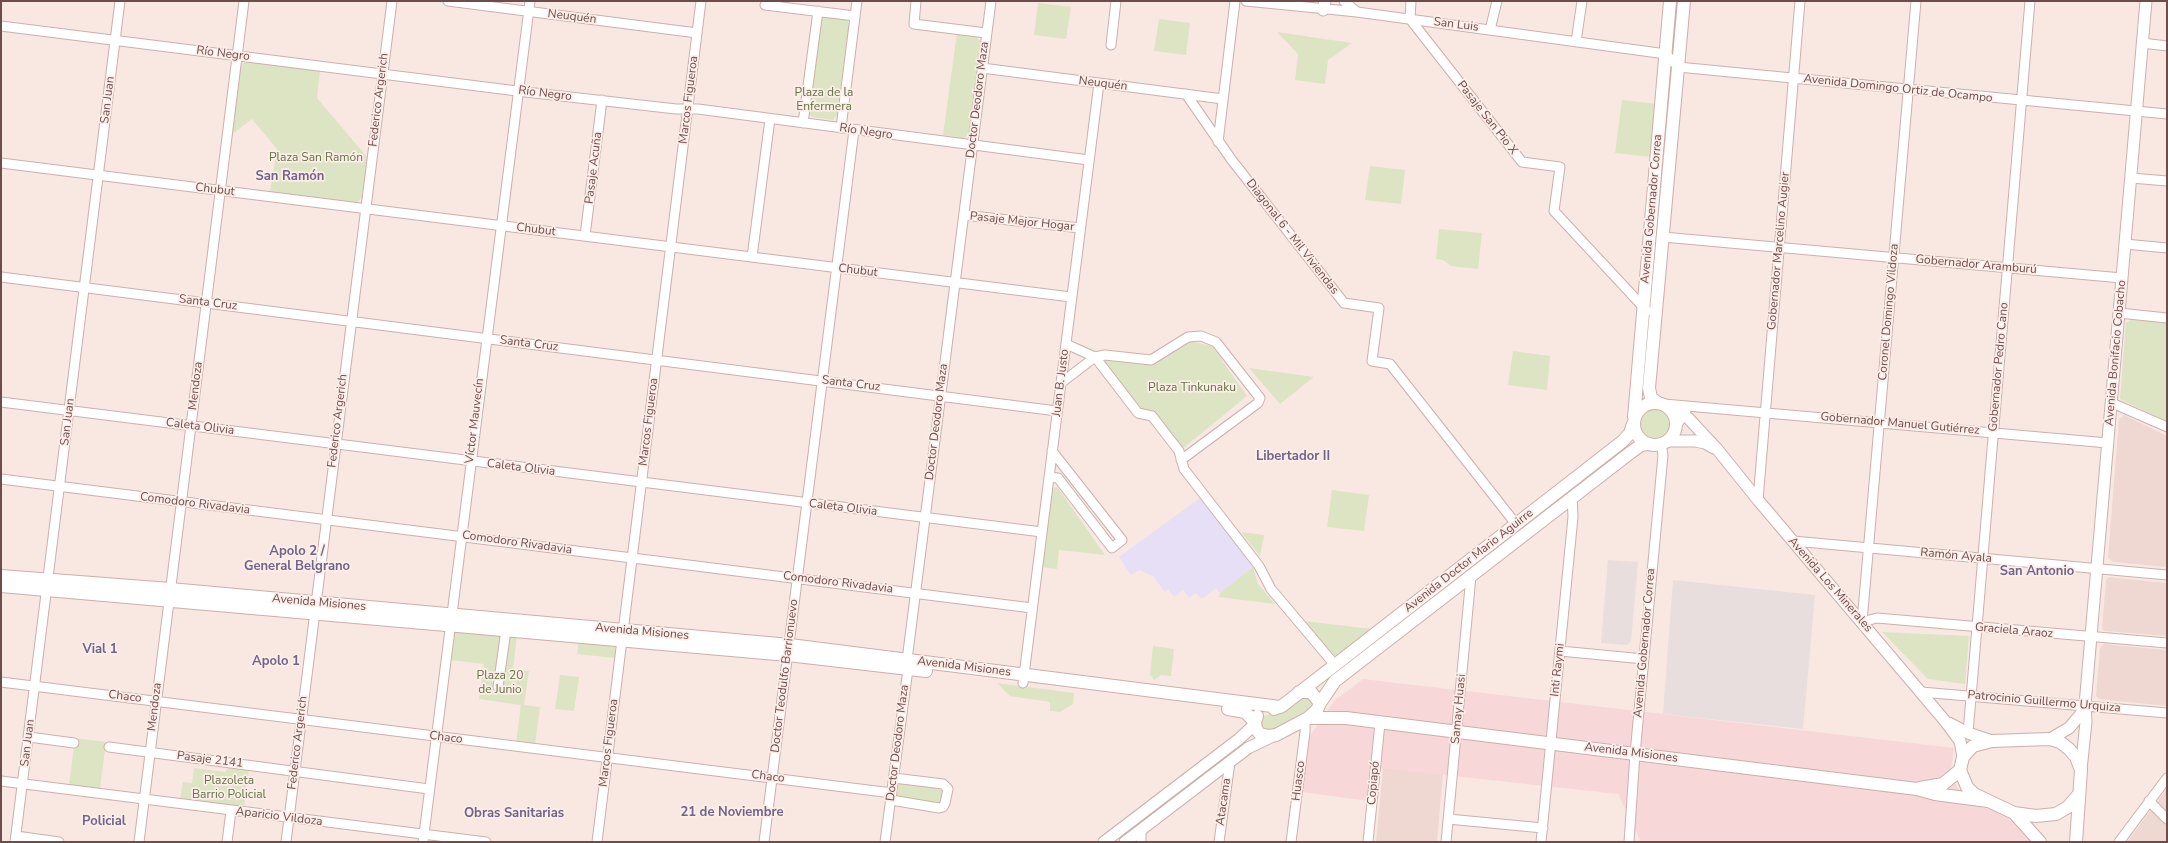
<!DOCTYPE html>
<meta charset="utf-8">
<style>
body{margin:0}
#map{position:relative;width:2168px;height:843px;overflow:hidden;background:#f9e8e2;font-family:"Nunito Sans",sans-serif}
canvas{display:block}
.frame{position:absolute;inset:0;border:2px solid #6e4c4c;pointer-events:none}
</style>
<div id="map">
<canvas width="2168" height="843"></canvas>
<div class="frame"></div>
</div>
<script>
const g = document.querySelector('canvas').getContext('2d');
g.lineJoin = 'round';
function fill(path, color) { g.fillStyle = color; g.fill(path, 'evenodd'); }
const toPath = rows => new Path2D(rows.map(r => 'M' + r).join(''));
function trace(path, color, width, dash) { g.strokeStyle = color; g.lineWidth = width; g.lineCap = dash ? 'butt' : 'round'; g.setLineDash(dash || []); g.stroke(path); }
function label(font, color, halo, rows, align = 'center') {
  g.font = font + ' "Nunito Sans",sans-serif'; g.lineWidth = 3.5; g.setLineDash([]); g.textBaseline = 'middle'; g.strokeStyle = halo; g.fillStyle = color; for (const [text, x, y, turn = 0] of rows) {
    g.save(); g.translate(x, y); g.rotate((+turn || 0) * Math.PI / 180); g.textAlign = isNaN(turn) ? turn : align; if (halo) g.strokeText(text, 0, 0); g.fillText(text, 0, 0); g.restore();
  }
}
fill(toPath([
 [2124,415,2167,436,2167,565,2165,567,2113,562,2108,558,2119,419],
 [2109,577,2167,583,2167,636,2105,631,2102,629,2106,580],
 [2104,644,2167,650,2167,706,2099,699,2096,696,2100,648],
 [1383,768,1443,773,1437,842,1376,842],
 [2167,788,2167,842,2127,842]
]), '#f0d8d2');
fill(toPath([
 [1363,679,1954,748,1950,775,1967,803,2000,812,2024,830,2033,842,1641,842,1618,794,1380,768,1368,801,1302,792,1310,736,1334,701]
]), '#f8d7d8');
fill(toPath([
 [1608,560,1638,562,1631,642,1627,645,1601,643],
 [1673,580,1815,595,1803,729,1663,714]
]), '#e8dedd');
fill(toPath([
 [1200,498,1253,567,1220,593,1216,588,1203,598,1200,598,1196,593,1189,598,1183,590,1174,597,1168,589,1165,592,1153,576,1139,570,1131,575,1119,557]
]), '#e6dff5');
fill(toPath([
 [1038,3,1071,7,1066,39,1034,35],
 [823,16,843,19,848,21,849,26,837,115,833,120,812,117,807,112,820,20],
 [1159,19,1190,23,1186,55,1154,51],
 [1277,32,1352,43,1328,60,1325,84,1295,80,1298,54],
 [957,33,976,36,980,41,969,134,964,138,943,135],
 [249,61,320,70,317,98,367,157,362,197,356,203,270,192,277,149,252,119,231,135,240,68,243,63],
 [1622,100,1657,104,1652,157,1615,153],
 [1370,166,1405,170,1401,204,1365,200],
 [1439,229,1482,233,1478,269,1451,266,1443,260,1436,259],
 [2133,319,2167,322,2167,422,2120,399,2126,323],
 [1189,341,1212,346,1247,396,1182,449,1154,413,1140,408,1103,362,1106,358,1153,363],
 [1513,351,1550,356,1547,390,1508,385],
 [1249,368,1314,377,1280,404],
 '1640 424a15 15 0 1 1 30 0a15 15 0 1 1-30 0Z',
 [1055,487,1058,488,1105,555,1059,550,1057,569,1042,567,1052,490],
 [1332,490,1369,495,1364,531,1327,527],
 [1241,532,1264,535,1260,556],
 [1253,567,1258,584,1275,604,1219,597,1220,593],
 [1304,621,1372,629,1338,656,1332,655],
 [455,632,517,635,513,669,529,671,524,705,540,707,535,745,516,743,521,705,479,699,484,664,450,660],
 [1882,632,1969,636,1965,684,1928,679],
 [579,641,615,645,615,658,577,654],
 [1153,646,1174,649,1171,676,1161,675,1154,680,1150,674],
 [560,675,579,677,574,711,555,709],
 [997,683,1074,693,1073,704,1060,712,1050,711,1050,702,1010,696],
 [1307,696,1316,705,1272,730,1262,729,1260,722,1264,716,1273,714,1294,705,1302,697],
 [75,738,106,742,100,789,69,785],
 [229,767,249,769,244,807,180,799,183,782,192,783,194,768,225,772],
 [903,782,941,787,943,791,941,802,938,805,900,799,897,794,898,785]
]), '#dce4c3');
const minor = toPath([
 [448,1,697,33],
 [916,1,914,24,986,33],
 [1246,1,1357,12,1666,54,1678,67,2167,114],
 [1344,1,1357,12],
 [1411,1,1410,19,1522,162,1560,167,1554,211,1647,311],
 [1916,1,1862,622,1877,618,2167,643],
 [765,5,855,16],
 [1,26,517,91,676,109,698,109,1089,160],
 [1490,30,1497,1],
 [1576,42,1582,1],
 [2142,43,2167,46],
 [1111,45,1116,1],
 [982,68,1223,99],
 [1186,94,1231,159,1344,303,1379,308,1372,361,1390,364,1516,524],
 [803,123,818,11],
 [841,128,857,1],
 [1218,142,1235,1],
 [1,163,1071,297],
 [2131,178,2167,181],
 [964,215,1080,228],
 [585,236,602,100],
 [1663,237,2122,278],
 [2125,244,2167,248],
 [752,257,770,119],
 [1,277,1057,411],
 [2119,313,2167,318],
 [1066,344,1095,357,1138,413,1152,416,1179,451,1184,469,1259,566,1271,589,1335,665],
 [1061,383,1095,357,1105,355,1151,360,1188,337,1201,336,1216,342,1260,398,1258,403,1181,460],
 [1,402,1042,532],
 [2112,403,2167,427],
 [1664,404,2108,443],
 [1676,427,1686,410],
 [1049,477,1058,478,1112,548,1122,540,1052,451],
 [1,479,1032,608],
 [1758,500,1800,1],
 [1793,541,2167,575],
 [1560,651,1644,659],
 [1,682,892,793],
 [1023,683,1099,83],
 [498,687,506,630],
 [1921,692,2167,713],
 [1968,733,2030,1],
 [29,737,74,743],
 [109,747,429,789],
 [1,781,486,842],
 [891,800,939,808,943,807,945,803,948,789,943,784,894,778],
 [2149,801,2167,819],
 [1448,819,1543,828],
 [1141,830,1141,842],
 [16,836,59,842],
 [15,842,120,1],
 [139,842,244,1],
 [227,842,231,811],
 [286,842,392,1],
 [423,842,530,1],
 [597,842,701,1],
 [764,842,854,130],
 [885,842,908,669,907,660,991,1],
 [1219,842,1230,762],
 [1291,842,1305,732,1305,719],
 [1368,842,1380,723],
 [1446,842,1471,576],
 [1541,842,1573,517,1572,497],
 [1629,842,1635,754,1663,455,1661,444],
 [2119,842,2167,778]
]);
const tertiary = toPath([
 [1323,10,1325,1],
 [1667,406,1688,418,1717,449,1758,500,1945,721,1960,741,1963,757],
 [1668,441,1695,441,1705,443,1714,448],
 [1949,723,1968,733,1992,741],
 [2050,739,2069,728,2081,714,2085,706],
 [2081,770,2086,722,2085,705,2146,1],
 [1104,842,1239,739,1255,724],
 [1125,842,1248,748,1273,736]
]);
const secondary = toPath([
 '1634 424a21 21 0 1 1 42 0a21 21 0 1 1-42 0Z',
 [1658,403,1651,398,1649,388,1684,1],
 [1634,417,1670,1],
 [1,576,170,589,790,645,1280,707],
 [1,586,788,655,926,671],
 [1320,703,1335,681,1630,453,1641,445,1647,444],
 [1228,709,1245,712,1255,722],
 [1274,709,1282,706,1335,665,1623,441,1630,433,1633,424],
 [1257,716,1255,722,1256,729,1260,734,1269,736,1276,735,1308,718,1317,710,1320,703,1311,692,1299,692],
 [1308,718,1346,718,1635,754,1917,789,1935,794,1988,801],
 [1920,788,1943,784,1960,770],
 [2014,813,2040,842],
 [2076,842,2081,770,2076,757,2069,749,2060,742,2050,739,1992,741,1973,746,1963,757,1960,770,1967,787,1974,794,2014,813,2036,816,2056,814,2068,807,2079,794]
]);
trace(minor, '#cbb0ad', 11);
trace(tertiary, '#cbb0ad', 13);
trace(secondary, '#cdaeab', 14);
trace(minor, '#fff', 9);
trace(tertiary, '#fff', 11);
trace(secondary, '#fff', 12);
label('12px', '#6e4c4c', '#fdede8', [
 ["Neuquén",572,17,7],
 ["San Luis",1456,25,7],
 ["Río Negro",223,54,7],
 ["Neuquén",1103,84,7],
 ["Avenida Domingo Ortiz de Ocampo",1898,89,6],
 ["Río Negro",545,94,7],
 ["San Juan",108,100,-83],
 ["Federico Argerich",379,100,-83],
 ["Marcos Figueroa",689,100,-83],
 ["Doctor Deodoro Maza",978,100,-83],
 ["Pasaje San Pio X",1487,118,52],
 ["Río Negro",866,132,8],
 ["Pasaje Acuña",594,168,-83],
 ["Chubut",215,190,7],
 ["Avenida Gobernador Correa",1652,209,-85],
 ["Pasaje Mejor Hogar",1022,222,6],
 ["Chubut",536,230,7],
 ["Diagonal 6 - Mil Viviendas",1292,237,52],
 ["Gobernador Marcelino Augier",1779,251,-85],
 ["Gobernador Aramburú",1976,265,5],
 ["Chubut",858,271,7],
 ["Santa Cruz",208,303,7],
 ["Coronel Domingo Vildoza",1889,312,-85],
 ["Santa Cruz",529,344,7],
 ["Avenida Bonifacio Cobacho",2116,353,-85],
 ["Gobernador Pedro Cano",1999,367,-85],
 ["Juan B. Justo",1061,383,-83],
 ["Santa Cruz",851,384,7],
 ["Mendoza",196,386,-83],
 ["Federico Argerich",338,421,-83],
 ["Víctor Mauvecín",475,421,-83],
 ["San Juan",68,422,-83],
 ["Marcos Figueroa",649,422,-83],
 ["Doctor Deodoro Maza",937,422,-83],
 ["Gobernador Manuel Gutiérrez",1900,424,5],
 ["Caleta Olivia",200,427,7],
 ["Caleta Olivia",521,468,7],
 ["Comodoro Rivadavia",195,504,7],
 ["Caleta Olivia",843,508,7],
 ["Comodoro Rivadavia",517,543,8],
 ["Ramón Ayala",1956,556,5],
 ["Avenida Doctor Mario Aguirre",1469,561,-38],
 ["Comodoro Rivadavia",838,583,7],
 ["Avenida Los Minerales",1830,585,49],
 ["Avenida Misiones",319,603,5],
 ["Graciela Araoz",2014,631,5],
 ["Avenida Misiones",642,632,5],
 ["Avenida Gobernador Correa",1645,643,-85],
 ["Avenida Misiones",964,667,7],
 ["Inti Raymi",1558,670,-84],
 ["Doctor Teodulfo Barrionuevo",785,676,-83],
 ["Chaco",125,697,7],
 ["Patrocinio Guillermo Urquiza",2044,702,5],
 ["Mendoza",155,707,-83],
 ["Samay Huasi",1459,709,-85],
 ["Chaco",446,738,7],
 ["San Juan",28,743,-83],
 ["Federico Argerich",298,743,-83],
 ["Marcos Figueroa",609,743,-83],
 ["Doctor Deodoro Maza",898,743,-83],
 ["Avenida Misiones",1631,753,7],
 ["Pasaje 2141",210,760,7],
 ["Chaco",768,777,7],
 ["Huasco",1299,781,-83],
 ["Copiapó",1374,783,-85],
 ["Atacama",1224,802,-82],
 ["Aparicio Vildoza",279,817,7]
]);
label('12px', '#627245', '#fdede8', [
 ["Plaza de la",824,93],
 ["Enfermera",824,107],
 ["Plaza San Ramón",316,158],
 ["Plaza Tinkunaku",1192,388],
 ["Plaza 20",500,676],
 ["de Junio",500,690],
 ["Plazoleta",229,781],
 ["Barrio Policial",229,795]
]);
label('bold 13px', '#70648a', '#fdede8', [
 ["San Ramón",290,177],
 ["Libertador II",1293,457],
 ["Apolo 2 /",297,552],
 ["General Belgrano",297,567],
 ["San Antonio",2037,572],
 ["Vial 1",100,650],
 ["Apolo 1",276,662],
 ["21 de Noviembre",732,813],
 ["Obras Sanitarias",514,814],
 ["Policial",104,822]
]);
</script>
